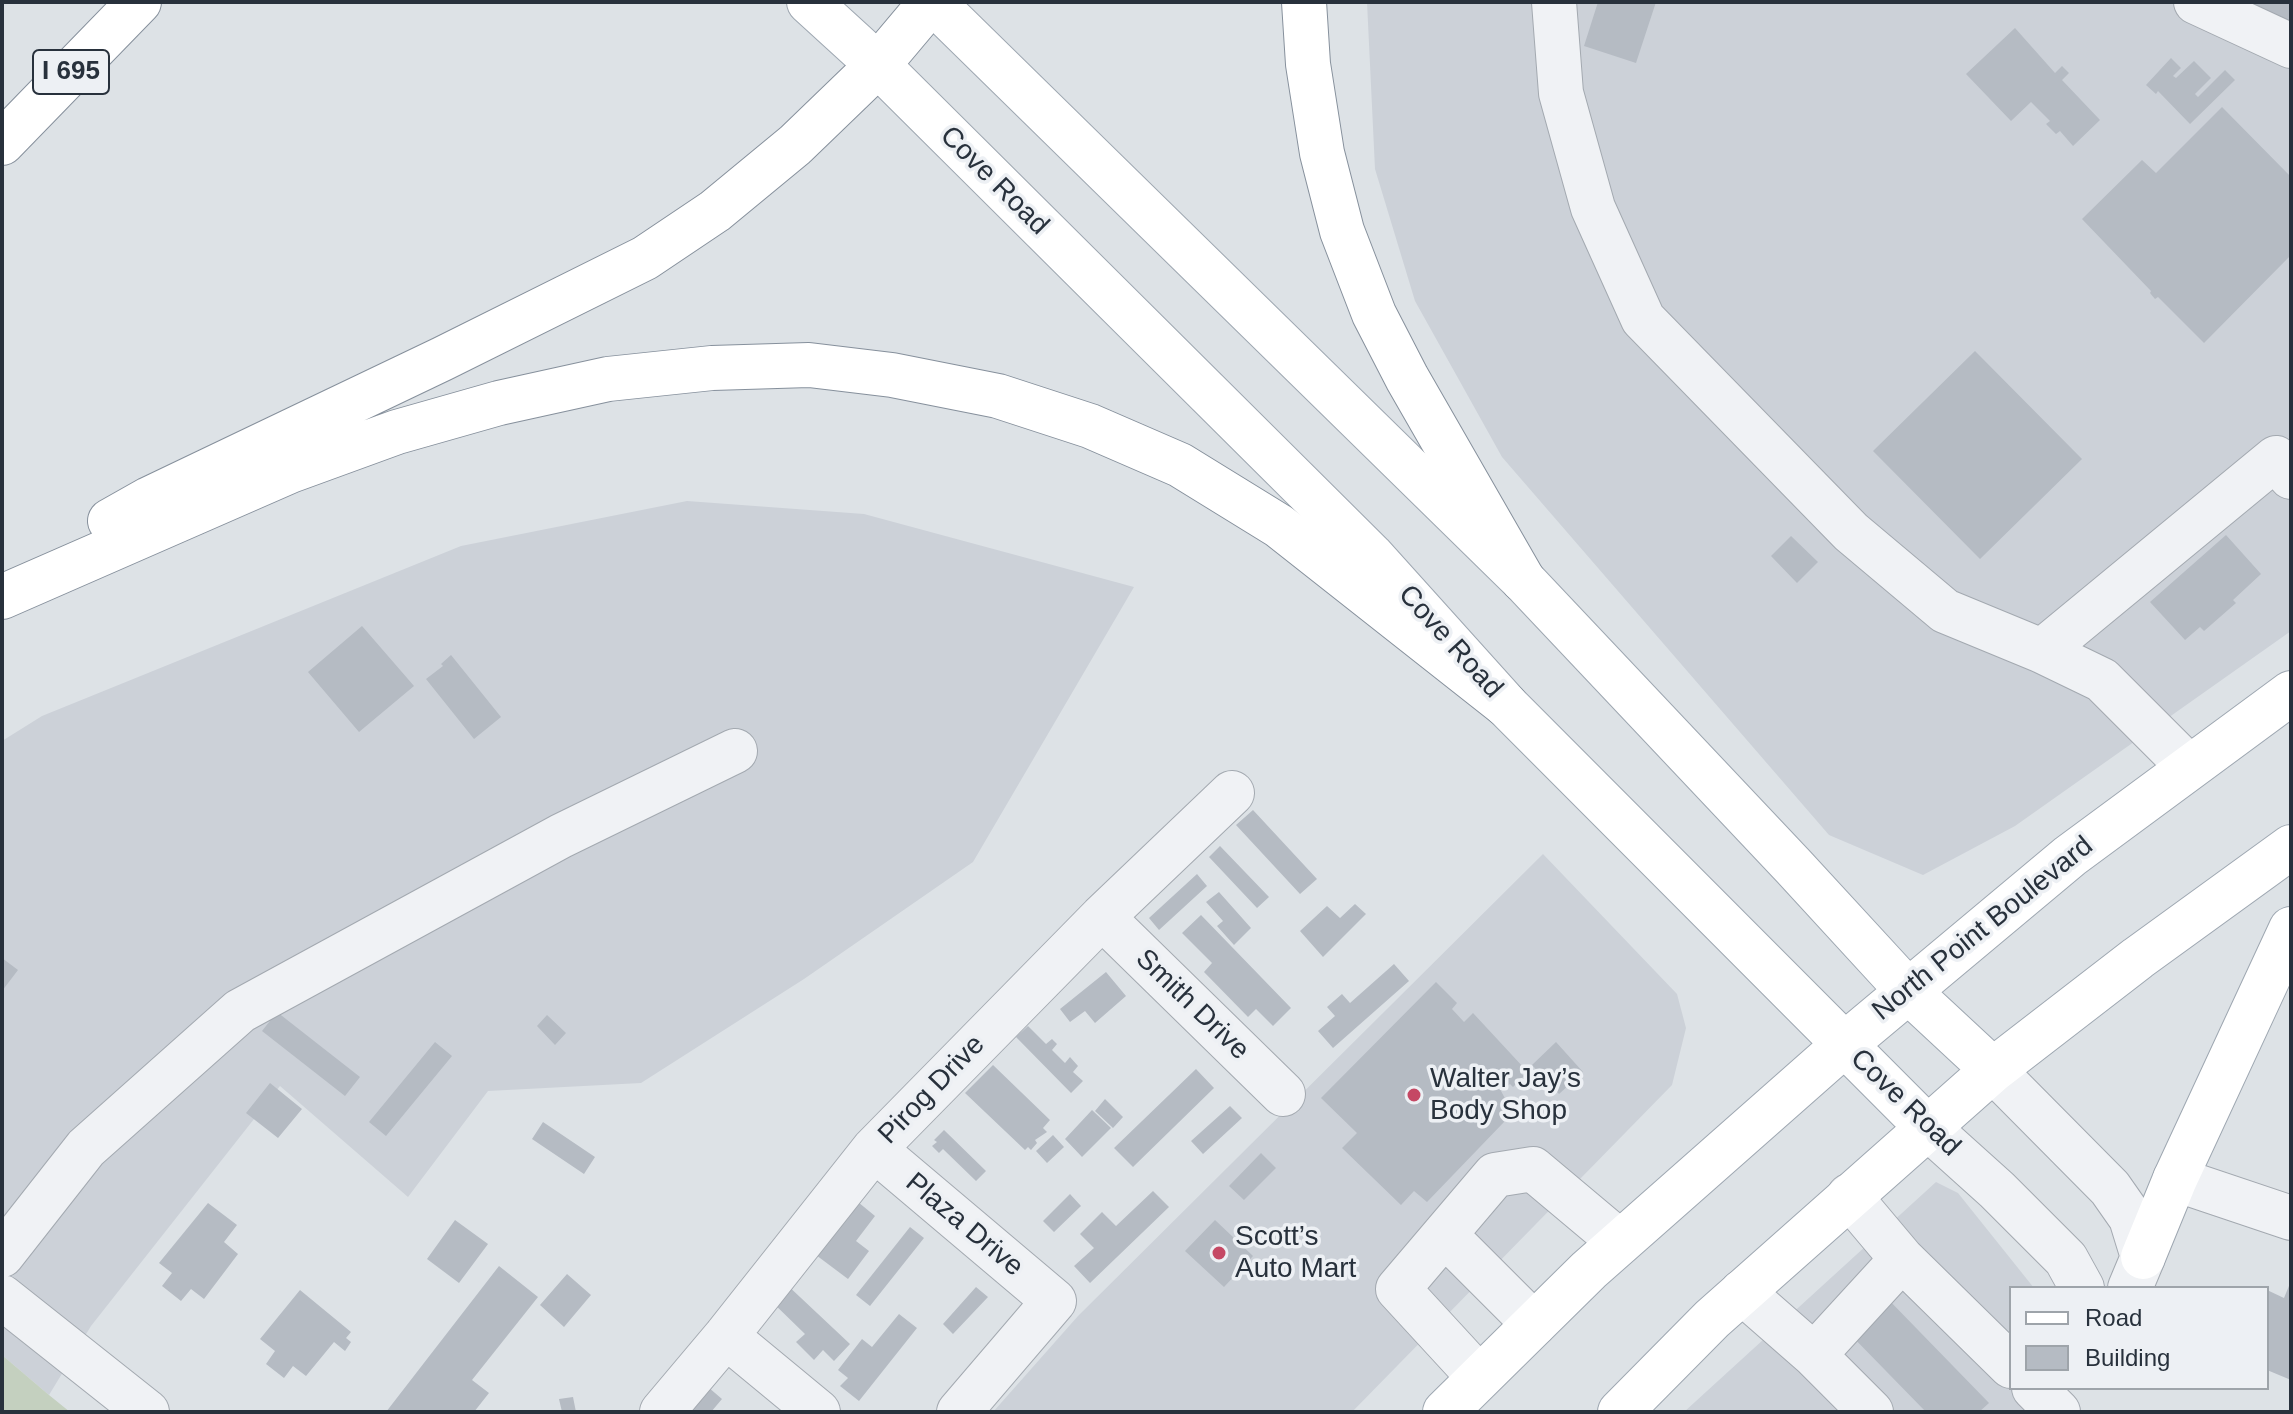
<!DOCTYPE html>
<meta charset="utf-8">
<style>
body{margin:0}
#map{position:relative;width:2293px;height:1414px;overflow:hidden;background:#dde2e6;font-family:Helvetica,sans-serif}
canvas{display:block}
.frame{position:absolute;inset:0;border:4px solid #28313c;pointer-events:none}
.legend{position:absolute;left:2009px;top:1286px;width:260px;height:104px;box-sizing:border-box;background:#edf0f4;border:2px solid #9ea4aa;margin:0;padding:10px 14px;list-style:none;font-size:24px;color:#28313c}
.legend li{display:flex;align-items:center;gap:16px;height:40px}
.legend b{width:40px;border:2px solid #9ea4aa}
</style>
<div id="map">
<canvas width="2293" height="1414"></canvas>
<div class="frame"></div>
<ul class="legend">
<li><b style="height:10px;background:#fff"></b>Road</li>
<li><b style="height:22px;background:#b5bbc3"></b>Building</li>
</ul>
</div>
<script>
const g = document.querySelector('canvas').getContext('2d');
g.lineJoin = 'round';
function fill(path, color) { g.fillStyle = color; g.fill(path, 'evenodd'); }
const toPath = rows => new Path2D(rows.map(r => 'M' + r).join(''));
function trace(path, color, width, dash) { g.strokeStyle = color; g.lineWidth = width; g.lineCap = dash ? 'butt' : 'round'; g.setLineDash(dash || []); g.stroke(path); }
function label(font, color, halo, rows, align = 'center') {
  g.font = font + ' Helvetica,sans-serif'; g.lineWidth = 7; g.setLineDash([]); g.textBaseline = 'middle'; g.strokeStyle = halo; g.fillStyle = color; for (const [text, x, y, turn = 0] of rows) {
    g.save(); g.translate(x, y); g.rotate((+turn || 0) * Math.PI / 180); g.textAlign = isNaN(turn) ? turn : align; if (halo) g.strokeText(text, 0, 0); g.fillText(text, 0, 0); g.restore();
  }
}
fill(toPath([
 [1367,2,2291,2,2291,631,2015,826,1923,875,1829,835,1502,457,1415,301,1375,169],
 [687,501,864,514,1134,587,973,862,804,979,641,1083,488,1091,408,1197,280,1086,91,1326,49,1395,2,1355,2,741,42,716,461,546],
 [1543,854,1677,994,1686,1028,1672,1085,1352,1412,993,1412,1078,1316],
 [1936,1182,1958,1193,2034,1288,2011,1288,2011,1388,2042,1388,2030,1412,1684,1412]
]), '#ccd1d8');
fill(toPath([
 [2,1355,49,1395,70,1412,2,1412]
]), '#c4d0bf');
fill(toPath([
 [1598,2,1656,2,1636,63,1584,46],
 [2246,2,2291,2,2291,22],
 [2015,28,2055,73,2062,66,2069,73,2062,80,2100,120,2073,146,2060,131,2056,134,2046,124,2050,121,2031,102,2011,121,1966,74],
 [2171,58,2181,68,2173,76,2176,78,2194,61,2211,78,2195,94,2198,97,2225,70,2235,80,2190,124,2158,91,2156,94,2146,85],
 [2222,107,2291,177,2291,255,2204,343,2158,297,2155,299,2150,293,2151,291,2082,219,2142,160,2156,173],
 [1975,351,2082,459,1980,559,1873,451],
 [2226,535,2261,574,2233,600,2236,603,2204,631,2200,627,2185,640,2150,602],
 [1791,536,1818,562,1797,583,1771,556],
 [362,626,414,686,359,732,308,672],
 [451,655,501,717,474,739,426,679,443,666,441,664],
 [1253,810,1317,879,1300,894,1236,825],
 [1220,846,1269,897,1257,908,1209,857],
 [1197,874,1207,886,1159,930,1149,918],
 [1219,892,1251,928,1234,945,1217,926,1223,921,1206,902],
 [1355,904,1366,914,1323,957,1300,931,1327,906,1340,918],
 [1201,915,1291,1008,1273,1026,1256,1009,1248,1017,1204,972,1212,963,1182,933],
 [2,958,18,970,2,991],
 [1394,964,1409,981,1333,1048,1318,1031,1335,1016,1327,1007,1342,994,1350,1003],
 [1106,972,1126,996,1095,1023,1085,1011,1070,1022,1060,1009],
 [1436,982,1457,1003,1452,1009,1464,1022,1473,1013,1524,1068,1520,1073,1524,1076,1513,1087,1510,1084,1501,1091,1509,1106,1504,1122,1427,1202,1414,1191,1401,1205,1342,1148,1357,1133,1321,1098],
 [277,1012,360,1077,345,1096,262,1031],
 [547,1015,566,1033,555,1045,537,1026],
 [1028,1026,1046,1044,1052,1039,1057,1044,1052,1050,1065,1063,1070,1057,1078,1066,1073,1072,1083,1081,1071,1093,1016,1037],
 [435,1042,452,1056,386,1136,369,1122],
 [1556,1042,1583,1072,1559,1094,1532,1065],
 [993,1065,1050,1120,1043,1128,1047,1132,1035,1140,1037,1143,1031,1150,1028,1147,1025,1150,965,1093],
 [1196,1069,1214,1088,1133,1167,1114,1148],
 [270,1083,302,1109,278,1138,246,1113],
 [1105,1099,1123,1117,1113,1128,1095,1111],
 [1230,1106,1242,1118,1203,1154,1191,1141],
 [1092,1110,1111,1128,1082,1157,1065,1139],
 [543,1122,595,1157,584,1174,532,1139],
 [944,1130,986,1171,976,1181,943,1149,939,1153,932,1146,937,1142,934,1140],
 [1053,1135,1064,1147,1047,1163,1036,1151],
 [1261,1153,1276,1168,1244,1200,1229,1186],
 [1153,1191,1169,1207,1090,1283,1074,1266,1094,1248,1080,1234,1102,1212,1116,1226],
 [1070,1194,1081,1206,1054,1232,1043,1221],
 [858,1202,875,1216,856,1241,869,1251,848,1279,816,1255],
 [208,1203,237,1225,224,1242,238,1254,204,1299,191,1289,181,1301,162,1286,172,1273,159,1263],
 [455,1220,488,1244,459,1283,427,1259],
 [1215,1220,1253,1256,1224,1287,1185,1251],
 [910,1227,924,1238,870,1306,856,1295],
 [499,1266,538,1297,472,1380,489,1393,474,1412,386,1412],
 [567,1274,591,1295,564,1327,540,1305],
 [2291,1281,2291,1380,2267,1370,2267,1290,2284,1298],
 [784,1282,850,1344,834,1361,823,1350,814,1360,796,1342,805,1334,768,1298],
 [976,1287,988,1297,953,1334,943,1324],
 [300,1290,351,1332,346,1338,351,1342,345,1351,334,1342,306,1376,293,1366,284,1378,266,1364,275,1351,260,1339],
 [1883,1294,1989,1403,1979,1412,1926,1412,1846,1330],
 [899,1314,917,1328,859,1401,840,1386,848,1378,838,1370,862,1339,872,1347],
 [708,1387,722,1399,711,1412,687,1412],
 [573,1397,576,1412,562,1412,559,1399]
]), '#b5bbc3');
const minor = toPath([
 [1554,2,1561,93,1593,208,1643,319,1851,532,1945,611,2042,651,2102,680,2189,767],
 [2196,2,2291,46],
 [2042,651,2276,458,2291,477],
 [1102,917,1283,1094],
 [1993,1070,2110,1188,2131,1218,2143,1257,2130,1288],
 [1927,1127,1997,1190,2066,1259,2082,1288],
 [874,1149,1054,1301,959,1412],
 [2175,1179,2291,1218],
 [1445,1235,1534,1324],
 [2,1255,86,1148,240,1011,561,836,735,751],
 [1902,1259,2011,1366],
 [1742,1292,1814,1355,1902,1259,1849,1196],
 [2,1297,147,1412],
 [726,1336,818,1412],
 [1814,1355,1871,1412],
 [1479,1377,1398,1289,1495,1175,1533,1169,1620,1242],
 [2034,1388,2058,1412],
 [662,1412,726,1336,874,1149,1102,917,1232,793]
]);
const major = toPath([
 [809,2,878,65,1371,555,1506,705,1927,1127],
 [933,2,1523,580,1794,867,1908,991,1993,1070],
 [2143,1257,2175,1179,2291,929],
 [1445,1412,1589,1270,1844,1045,2070,856,2291,693],
 [1620,1412,1712,1319,1993,1070,2138,958,2291,847]
]);
const highway = toPath([
 [1304,2,1308,64,1322,153,1342,231,1374,314,1407,378,1523,580],
 [2,143,139,2],
 [110,521,149,499,442,359,645,258,715,211,795,145,878,65,931,2],
 [2,597,290,471,397,432,499,403,608,379,712,368,809,365,892,375,998,396,1090,426,1180,465,1279,526,1506,705]
]);
trace(minor, '#a3a9b0', 46);
trace(major, '#9ea7b1', 46);
trace(highway, '#86909c', 46);
trace(minor, '#f0f2f5', 44);
trace(major, '#fff', 44);
trace(highway, '#fff', 44);
for (const [x, y, r, color] of [
 [1414,1095,8,"#c54864"],
 [1219,1253,8,"#c54864"]
]) { const dot = new Path2D(); dot.arc(x, y, r, 0, 2 * Math.PI); g.fillStyle = color; g.fill(dot); trace(dot, '#edf0f4', 3); }
for (const [x, y, w] of [
 [71,72,76]
]) { const box = new Path2D(); box.roundRect(x - w / 2, y - 22, w, 44, 6); g.fillStyle = '#edf0f4'; g.fill(box); trace(box, '#28313c', 2); }
label('bold 26px', '#28313c', null, [
 ["I 695",71,72]
]);
label('28px', '#28313c', '#edf0f4', [
 ["Cove Road",994,181,45],
 ["Cove Road",1450,642,48],
 ["North Point Boulevard",1983,929,-39],
 ["Smith Drive",1192,1005,44],
 ["Pirog Drive",932,1090,-46],
 ["Cove Road",1905,1103,44],
 ["Plaza Drive",964,1225,40]
]);
label('28px', '#28313c', '#edf0f4', [
 ["Walter Jay’s",1430,1079],
 ["Body Shop",1430,1111],
 ["Scott’s",1235,1237],
 ["Auto Mart",1235,1269]
], 'left');
</script>
